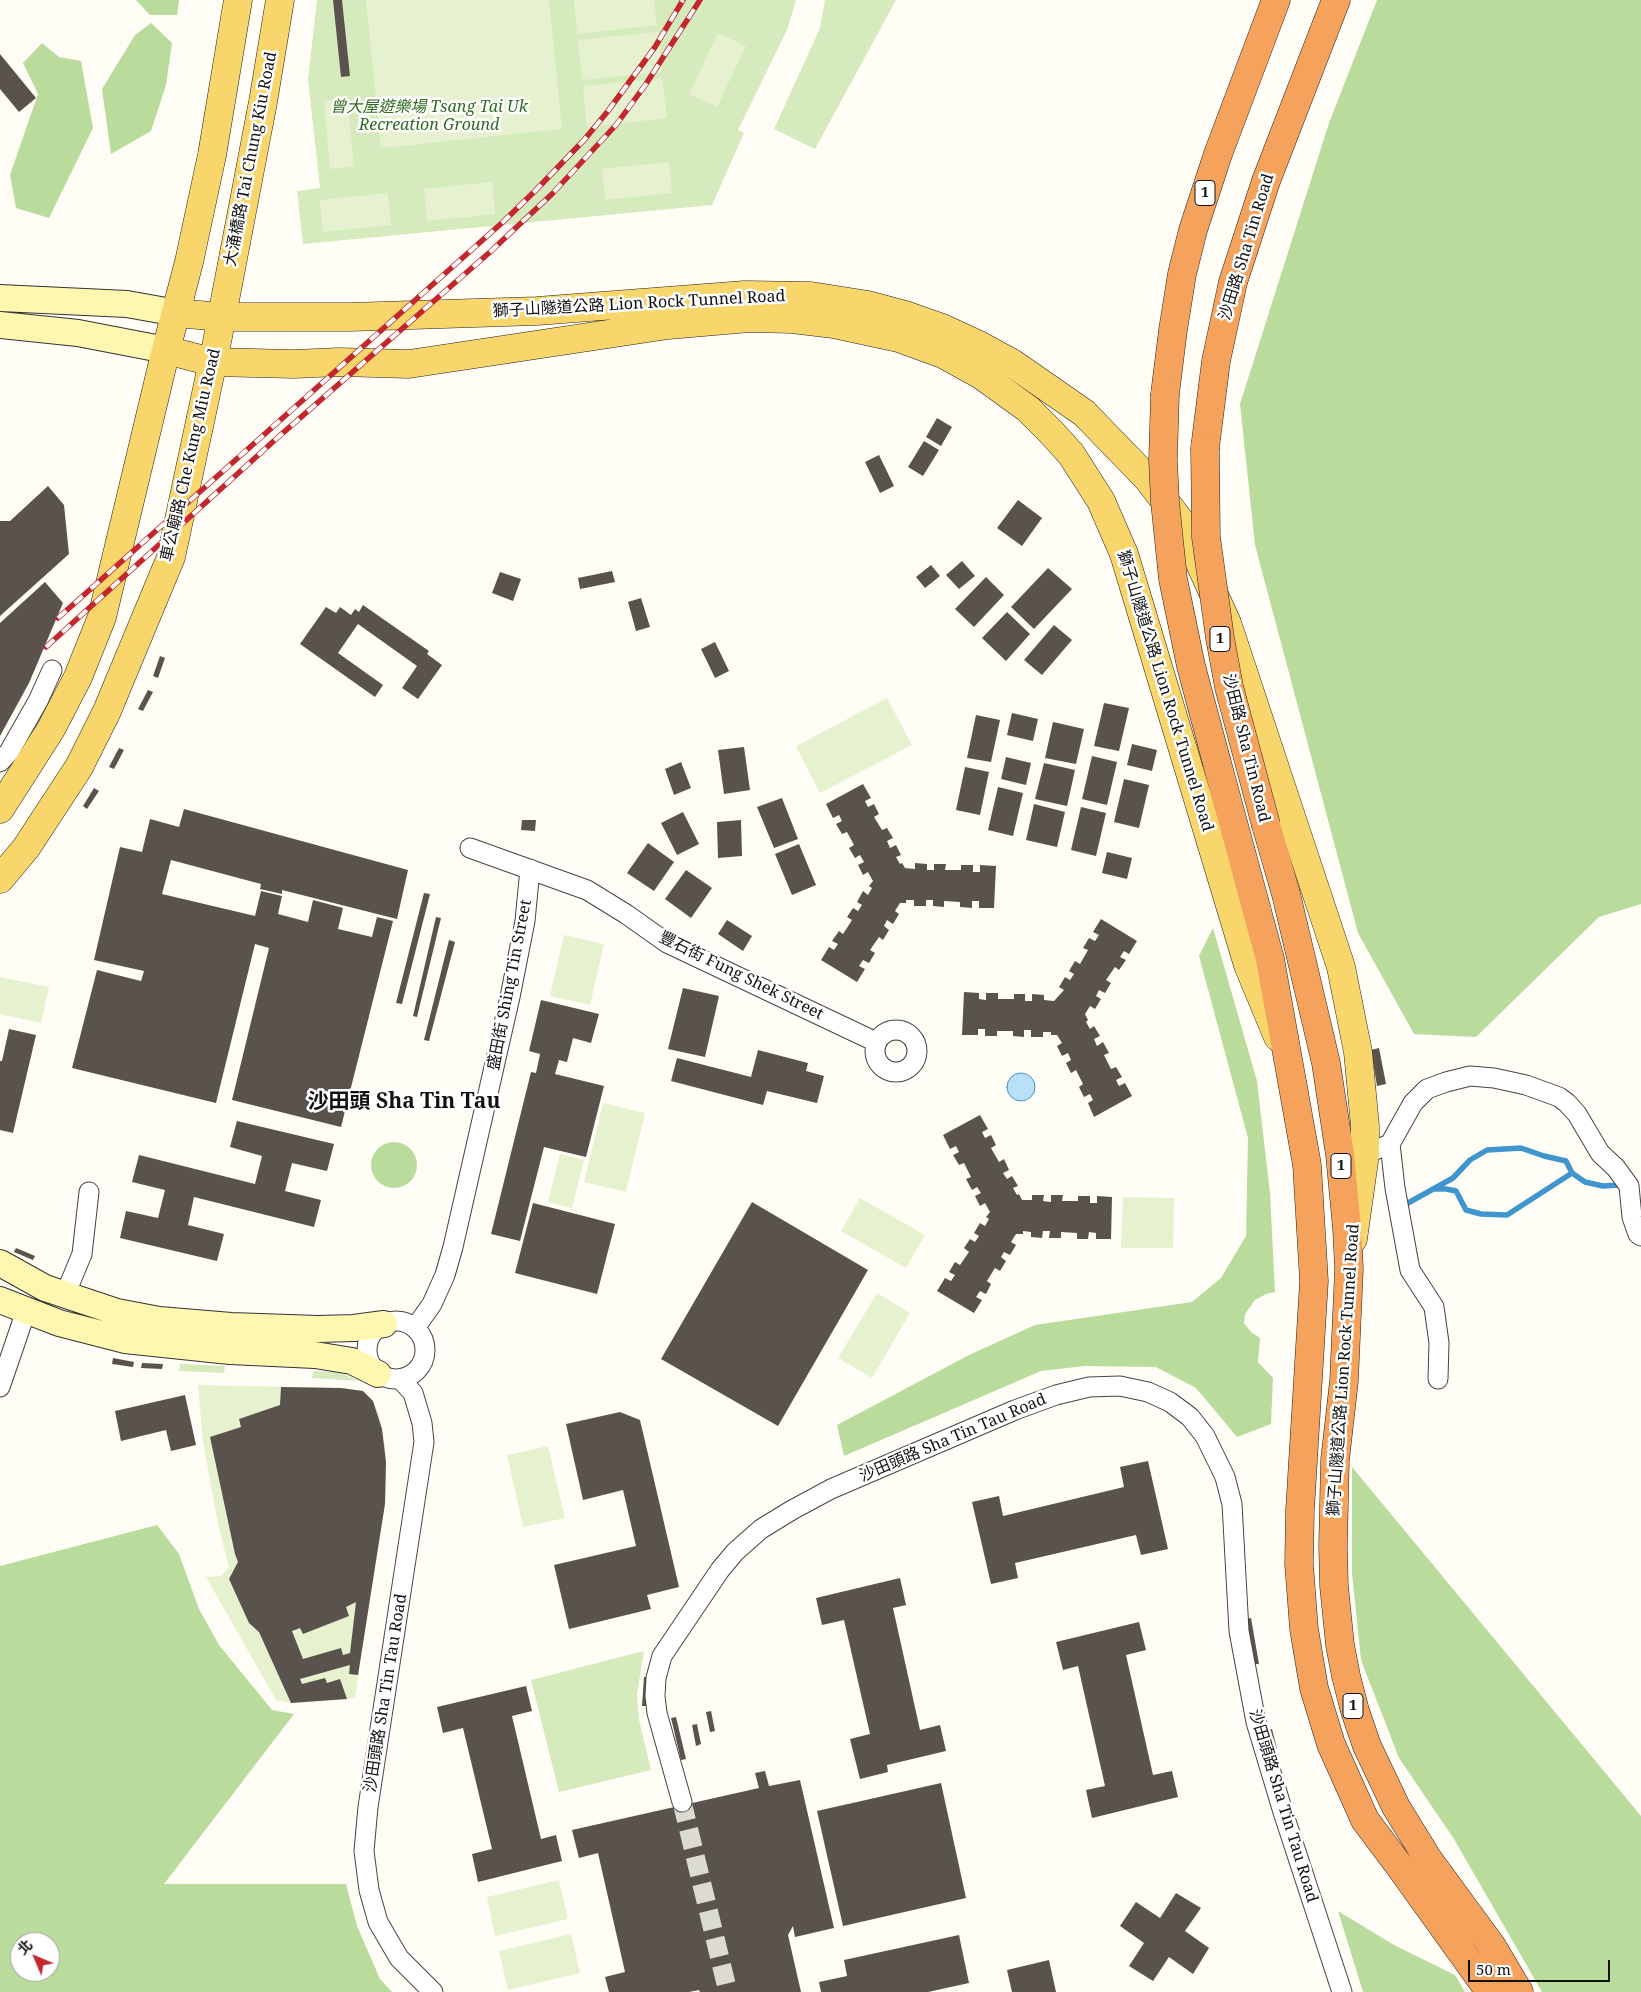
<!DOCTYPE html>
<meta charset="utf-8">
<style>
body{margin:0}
#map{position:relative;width:1641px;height:1992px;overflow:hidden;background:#fffdf5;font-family:"Noto Serif","Noto Sans TC",serif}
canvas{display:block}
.north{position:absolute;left:10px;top:1932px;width:50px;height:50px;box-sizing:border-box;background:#fff;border:1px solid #a0a0a0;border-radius:50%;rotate:315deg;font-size:14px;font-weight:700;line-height:20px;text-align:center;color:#111}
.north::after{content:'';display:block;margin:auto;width:18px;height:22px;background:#c4262e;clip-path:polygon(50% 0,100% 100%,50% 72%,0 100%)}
.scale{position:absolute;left:1468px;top:1960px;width:142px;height:22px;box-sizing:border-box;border:2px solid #111;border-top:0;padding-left:6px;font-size:15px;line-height:18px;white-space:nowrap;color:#111;-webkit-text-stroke:4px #fff;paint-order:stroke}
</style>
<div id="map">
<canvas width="1641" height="1992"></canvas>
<div class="north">北</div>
<div class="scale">50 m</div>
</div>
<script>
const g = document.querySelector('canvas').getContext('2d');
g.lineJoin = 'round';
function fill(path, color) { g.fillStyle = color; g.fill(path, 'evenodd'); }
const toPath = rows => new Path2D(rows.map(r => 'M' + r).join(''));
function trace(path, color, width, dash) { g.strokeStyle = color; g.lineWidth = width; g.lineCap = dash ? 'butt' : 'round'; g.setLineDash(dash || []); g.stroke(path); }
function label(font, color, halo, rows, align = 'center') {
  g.font = font + ' "Noto Serif","Noto Sans TC",serif'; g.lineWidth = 5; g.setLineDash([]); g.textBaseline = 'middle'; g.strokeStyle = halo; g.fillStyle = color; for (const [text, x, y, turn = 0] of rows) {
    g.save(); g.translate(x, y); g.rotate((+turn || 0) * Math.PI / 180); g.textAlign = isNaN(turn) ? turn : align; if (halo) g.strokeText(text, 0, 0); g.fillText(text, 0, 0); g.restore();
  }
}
fill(toPath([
 [317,0,796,0,787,30,738,130,744,133,712,205,303,244,297,191,320,188,308,79],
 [825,0,896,0,815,149,774,129,820,28],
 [180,1364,225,1366,224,1373,179,1371],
 [313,1371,338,1372,359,1381,312,1378],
 [644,1651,637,1694,639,1720,651,1770,559,1792,531,1680]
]), '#d5ebbd');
fill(toPath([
 [136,0,179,0,177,15,150,15],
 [1377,0,1641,0,1641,904,1599,917,1476,1037,1414,1034,1358,933,1255,545,1240,404,1329,123],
 [151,23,172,43,166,85,151,131,111,154,102,89,135,35],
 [42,43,59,57,81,61,93,128,49,218,16,208,10,175,38,94,23,63],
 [1213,928,1257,1081,1270,1193,1275,1292,1266,1294,1255,1300,1245,1314,1244,1323,1251,1332,1260,1338,1258,1362,1273,1378,1271,1424,1237,1437,1196,1388,1156,1367,1085,1366,1041,1371,844,1456,837,1425,969,1355,1035,1325,1192,1302,1221,1278,1246,1236,1248,1138,1199,956],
 '371 1165a23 23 0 1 1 46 0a23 23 0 1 1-46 0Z',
 [1352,1467,1641,1816,1641,1992,1542,1992,1454,1839,1399,1758,1361,1660,1352,1573],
 [157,1525,179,1554,199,1609,219,1645,272,1710,294,1714,164,1884,346,1884,357,1926,380,1979,392,1992,0,1992,0,1566],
 [20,1942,50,1942,50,1972,20,1972],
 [1338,1911,1394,1945,1455,1975,1465,1992,1363,1992]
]), '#b9dc9c');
fill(toPath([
 [366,0,549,0,562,129,381,148],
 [574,0,654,0,657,25,577,34],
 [658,32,662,72,582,80,578,40],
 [718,33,746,46,717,107,689,94],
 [662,78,667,118,587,127,583,86],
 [347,98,354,166,330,169,324,101],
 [669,162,672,193,605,200,602,169],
 [492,182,495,214,427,221,424,189],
 [388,193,391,225,323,232,320,200],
 [887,698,912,745,820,793,796,746],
 [564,935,604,944,590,1005,550,996],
 [0,977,49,987,41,1023,0,1014],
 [603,1103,645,1113,626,1192,584,1182],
 [560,1154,584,1160,572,1208,548,1202],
 [1123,1197,1174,1198,1173,1248,1121,1248],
 [860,1198,925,1235,906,1268,841,1231],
 [877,1293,910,1313,872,1378,838,1358],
 [198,1385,341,1388,363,1391,373,1401,379,1414,385,1446,386,1492,355,1698,291,1703,276,1700,206,1577,221,1576,229,1568,218,1524,203,1442],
 [548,1446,565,1518,523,1527,507,1455],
 [559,1880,568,1919,495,1936,487,1897],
 [571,1934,580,1973,508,1990,499,1951]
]), '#e6f2cf');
const water = toPath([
 '1007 1087a14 14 0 1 1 28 0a14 14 0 1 1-28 0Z'
]);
fill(water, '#b9e0f7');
trace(water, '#3f96cf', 1);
trace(toPath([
 [1434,1189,1446,1189,1456,1191,1466,1210,1481,1214,1507,1215,1572,1173],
 [1408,1203,1453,1178,1470,1160,1487,1150,1521,1148,1544,1156,1566,1161,1572,1173,1585,1182,1603,1186,1620,1185]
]), '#3f96cf', 5.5);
fill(toPath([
 [333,0,342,0,350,76,341,77],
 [0,54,36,98,19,112,0,89],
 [937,418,952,427,941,446,926,437],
 [924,441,939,450,923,476,908,467],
 [879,455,894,486,880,493,865,462],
 [48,486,64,505,69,554,0,616,0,521,10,521],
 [1018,500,1042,518,1022,546,997,528],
 [962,561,975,576,959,589,946,575],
 [931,565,940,576,925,588,916,577],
 [1048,568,1072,589,1034,629,1011,607],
 [612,571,615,582,580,589,578,578],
 [500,572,521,579,513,601,492,593],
 [986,577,1004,595,974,627,955,609],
 [45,582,63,603,29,683,0,736,0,623],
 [641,598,650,627,636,631,628,602],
 [363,605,429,651,427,654,442,665,418,699,402,688,417,666,358,624,338,653,383,685,375,697,300,644,326,607,336,613,340,607,351,615,355,609,359,612],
 [1007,612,1030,634,1006,661,982,638],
 [1054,625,1072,640,1042,675,1024,660],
 [715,642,729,671,715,678,701,649],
 [160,656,165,658,158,678,153,676],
 [148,690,153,692,143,711,138,709],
 [1104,703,1129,708,1119,751,1094,746],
 [1012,713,1038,719,1033,741,1007,735],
 [976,715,1000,720,991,762,967,758],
 [1053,722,1084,729,1076,764,1045,758],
 [1132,744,1157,750,1152,771,1127,765],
 [744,747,750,790,724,794,718,750],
 [119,748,124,750,114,769,109,767],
 [1092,756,1117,762,1107,805,1082,799],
 [1006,757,1031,763,1026,785,1001,779],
 [681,762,691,788,674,795,665,769],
 [1044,763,1075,770,1067,806,1035,799],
 [965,767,989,772,980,815,956,810],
 [1124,779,1149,785,1139,828,1114,822],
 [863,784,871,798,865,801,868,807,874,804,879,814,874,817,882,830,887,828,893,838,887,841,890,848,896,845,901,855,896,857,900,864,902,863,905,868,915,869,915,863,927,864,927,870,934,870,934,864,946,864,945,870,961,870,961,865,973,865,973,872,980,872,980,865,996,866,994,908,979,908,979,901,972,901,972,908,960,907,960,902,944,901,944,907,933,906,933,900,926,900,926,906,914,906,914,900,906,900,906,903,900,903,895,911,899,914,893,924,887,920,884,926,889,930,883,940,879,937,870,950,875,953,869,963,863,960,859,966,865,969,857,982,821,960,829,947,834,950,838,944,832,941,839,931,843,934,852,920,847,917,853,908,858,911,862,905,857,902,863,891,868,895,872,888,869,886,873,881,868,872,863,875,858,865,864,862,860,855,855,858,849,848,854,845,847,832,842,834,836,824,842,821,839,815,833,818,826,804],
 [998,787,1023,793,1013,836,988,830],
 [94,788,99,791,87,809,83,806],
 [782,798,798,839,774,848,757,807],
 [1034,804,1065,812,1057,847,1026,840],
 [1081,807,1106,813,1096,856,1071,850],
 [184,809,408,870,397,919,282,890,282,894,260,889,261,884,171,860,162,894,255,916,261,891,282,896,278,914,308,922,313,900,343,908,338,929,372,937,377,917,393,921,341,1127,232,1100,269,948,255,944,216,1103,72,1068,97,970,141,981,144,971,94,960,120,847,142,852,150,819,179,827],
 [683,812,699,844,677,855,661,823],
 [522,820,536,820,535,831,521,830],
 [741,820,742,856,718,858,717,822],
 [648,843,674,862,654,891,627,873],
 [799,844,816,885,792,895,775,854],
 [1107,852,1132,858,1127,879,1102,873],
 [686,870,712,888,691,918,665,899],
 [424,893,430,894,402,1004,396,1003],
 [436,917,441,918,417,1017,413,1016],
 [1101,919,1137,941,1129,954,1124,951,1120,957,1126,960,1119,970,1115,967,1106,980,1111,983,1105,993,1099,990,1096,996,1101,999,1095,1009,1090,1006,1085,1014,1088,1020,1086,1022,1090,1029,1094,1026,1100,1036,1094,1039,1097,1046,1103,1042,1109,1053,1104,1055,1111,1069,1116,1067,1122,1077,1116,1080,1119,1086,1125,1083,1132,1096,1094,1117,1088,1103,1093,1100,1090,1094,1084,1097,1079,1087,1083,1084,1076,1070,1071,1073,1066,1063,1071,1060,1068,1053,1062,1056,1057,1046,1062,1043,1057,1035,1051,1035,1051,1032,1043,1032,1043,1037,1031,1037,1031,1030,1024,1030,1024,1037,1013,1036,1013,1031,997,1031,997,1036,985,1036,985,1029,978,1029,978,1035,962,1035,964,992,979,993,979,999,986,1000,986,993,998,993,998,999,1014,999,1014,994,1025,994,1025,1001,1032,1001,1032,994,1044,995,1044,1000,1054,1001,1064,990,1059,987,1065,977,1070,980,1074,974,1069,971,1075,961,1080,964,1088,950,1083,948,1089,938,1095,941,1099,935,1093,932],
 [727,920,752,936,743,951,718,934],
 [449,940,455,942,429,1041,424,1040],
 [683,988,719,996,705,1057,668,1049],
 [541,1000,599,1014,591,1043,573,1038,567,1062,559,1060,555,1074,604,1086,586,1157,544,1147,520,1241,491,1234,531,1072,536,1073,540,1054,529,1051],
 [9,1029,36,1035,13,1133,0,1130,0,1061,2,1061],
 [1379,1048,1386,1084,1377,1086,1371,1050],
 [758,1050,808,1063,806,1071,824,1076,817,1103,767,1091,763,1105,671,1081,677,1058,751,1077],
 [980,1115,988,1129,982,1132,985,1138,991,1135,996,1145,991,1148,999,1162,1004,1159,1009,1170,1003,1173,1007,1179,1012,1176,1018,1186,1013,1188,1017,1195,1019,1194,1022,1200,1032,1200,1032,1195,1044,1195,1043,1201,1051,1202,1051,1195,1063,1195,1062,1201,1078,1201,1078,1196,1090,1196,1090,1203,1097,1203,1097,1196,1112,1197,1111,1239,1096,1239,1096,1233,1089,1232,1088,1239,1077,1239,1077,1233,1061,1232,1061,1238,1049,1238,1050,1231,1043,1231,1042,1238,1031,1237,1031,1232,1023,1231,1023,1234,1016,1234,1011,1242,1016,1245,1010,1255,1004,1252,1001,1257,1006,1261,1000,1271,995,1268,987,1281,991,1284,986,1294,980,1291,976,1297,982,1300,974,1313,937,1291,945,1278,951,1281,955,1275,949,1272,955,1262,960,1265,969,1252,964,1248,970,1239,975,1242,979,1236,974,1233,980,1223,985,1226,989,1219,986,1217,990,1212,985,1203,980,1206,975,1196,981,1193,977,1187,972,1190,966,1179,971,1177,964,1163,959,1165,953,1155,959,1152,956,1146,950,1149,943,1135],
 [237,1121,334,1144,327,1171,292,1163,285,1191,321,1200,314,1227,194,1197,188,1225,224,1234,217,1261,120,1238,126,1211,158,1218,165,1190,132,1182,139,1155,255,1184,262,1156,230,1147],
 [752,1202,868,1270,778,1426,661,1359],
 [533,1203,615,1224,597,1294,515,1273],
 [16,1248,35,1256,33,1260,14,1252],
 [113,1358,134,1362,133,1367,112,1364],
 [142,1363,163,1364,162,1369,141,1368],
 [281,1387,341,1388,363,1391,373,1401,382,1429,386,1462,385,1504,358,1675,349,1674,350,1665,300,1679,302,1684,325,1678,327,1683,340,1679,347,1699,291,1703,259,1632,249,1623,229,1579,238,1562,235,1554,210,1437,241,1427,239,1419,280,1405],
 [356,1602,350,1653,343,1655,341,1648,303,1659,292,1631,300,1628,303,1634,349,1616,346,1607],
 [185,1395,196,1445,171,1451,166,1430,121,1441,115,1411],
 [620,1412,640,1420,679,1587,647,1595,651,1609,569,1629,554,1565,636,1546,623,1490,583,1500,566,1424],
 [1148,1461,1168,1549,1141,1555,1136,1535,1015,1563,1018,1578,991,1584,972,1502,999,1496,1003,1516,1124,1487,1120,1467],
 [900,1578,906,1605,893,1608,920,1730,940,1725,946,1751,887,1765,888,1772,860,1779,850,1739,870,1734,844,1620,822,1625,816,1598],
 [1251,1618,1259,1664,1254,1664,1246,1619],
 [1139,1622,1146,1650,1126,1655,1153,1775,1172,1771,1178,1797,1092,1818,1086,1790,1105,1786,1078,1666,1063,1670,1056,1642],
 [644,1677,649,1677,648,1706,642,1706],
 [526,1686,532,1711,512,1716,541,1839,556,1835,562,1861,478,1882,472,1854,492,1849,463,1728,443,1733,437,1707],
 [711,1711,715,1731,710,1732,706,1712],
 [676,1717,686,1759,681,1760,671,1718],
 [697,1724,701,1744,696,1746,692,1725],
 [1272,1729,1277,1749,1272,1751,1267,1730],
 [765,1771,769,1786,800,1780,834,1928,795,1937,793,1926,788,1935,801,1992,700,1992,699,1990,689,1992,609,1992,605,1977,625,1972,598,1853,579,1858,572,1830,759,1788,755,1773],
 [941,1783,966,1898,843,1926,817,1811],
 [1176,1893,1201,1908,1185,1931,1209,1948,1193,1974,1169,1957,1153,1981,1129,1966,1144,1943,1120,1926,1136,1902,1160,1918],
 [959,1935,969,1983,928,1992,821,1992,819,1982,847,1976,844,1960],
 [1049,1960,1056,1992,1012,1992,1007,1970]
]), '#5a524d');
trace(toPath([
 [682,1802,728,1992]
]), '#dbdad3', 19, [19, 9]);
const street = toPath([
 [0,762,9,752,38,701,52,670],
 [470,848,587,890,626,914,667,943,876,1042],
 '875 1051a21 21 0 1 1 42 0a21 21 0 1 1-42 0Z',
 [1390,1144,1395,1188,1410,1270,1434,1307,1439,1343,1438,1379],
 [1365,1154,1390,1144,1413,1103,1427,1089,1446,1082,1470,1076,1494,1078,1526,1085,1559,1097,1567,1103,1577,1114,1600,1153,1616,1168,1629,1186,1632,1217,1638,1234,1641,1236],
 [65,1295,82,1254,89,1192],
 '367 1350a29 29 0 1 1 58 0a29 29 0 1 1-58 0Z',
 [415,1328,432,1304,445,1275,453,1247,510,997,525,921,530,869],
 [401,1380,413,1393,422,1423,424,1442,368,1807,364,1851,369,1890,378,1922,399,1958,433,1992],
 [0,1387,26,1311],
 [682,1802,657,1713,655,1696,656,1678,662,1656,720,1570,735,1552,761,1529,792,1510,831,1489,1015,1410,1056,1395,1089,1387,1120,1386,1148,1392,1170,1402,1190,1417,1205,1436,1225,1477,1232,1504,1239,1631,1256,1722,1283,1812,1342,1992]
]);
const secondary = toPath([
 [0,298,127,304,177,313],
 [0,325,78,333,166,350],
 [0,1263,45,1288,117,1312,159,1320,231,1326,318,1329,354,1328,384,1324],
 [0,1300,59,1323,125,1340,230,1351,315,1355,352,1361,378,1374]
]);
const primary = toPath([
 [177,313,221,317,350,317,537,311,745,295,811,296,868,305,905,315,942,328,979,345,1012,363,1084,413,1148,479,1181,522,1227,623,1341,967,1358,1052,1365,1126,1365,1154,1353,1239],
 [166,350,212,362,294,364,339,362,409,364,668,325,749,318,792,319,834,324,899,338,943,354,981,375,1028,409,1052,433,1071,454,1101,501,1124,554,1248,965,1278,1037],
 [0,809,51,729,78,677,102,617,166,350,189,262,212,155,238,0],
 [0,879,26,848,79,767,107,711,171,557,216,347,263,102,280,0]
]);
const highway = toPath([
 [1165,394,1173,330,1182,274,1193,230,1218,154,1276,0],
 [1205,448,1216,361,1233,282,1266,181,1336,0],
 [1217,763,1270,959,1307,1165,1314,1281,1300,1510,1299,1564,1304,1629,1314,1688,1331,1744,1365,1820,1401,1868,1490,1992],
 [1266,825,1286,894,1326,1063,1340,1155,1347,1229,1349,1269,1344,1381,1335,1460,1333,1546,1334,1586,1340,1645,1346,1676,1355,1711,1367,1746,1396,1807,1428,1859,1491,1945,1519,1992]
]);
trace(street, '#444', 21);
trace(secondary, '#333', 28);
trace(primary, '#222', 29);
trace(highway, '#222', 29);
trace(street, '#fff', 19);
trace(secondary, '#fff6b0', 26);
trace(primary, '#f9d66b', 28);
trace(highway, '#f5a25d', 28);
const rail = toPath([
 [58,618,504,221,536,190,584,140,608,111,655,47,683,0],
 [46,647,276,439,490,252,552,194,616,125,646,84,700,0]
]);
trace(rail, '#c4262e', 5.5);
trace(rail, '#fff', 4, [11]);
const highwayBridge = toPath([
 [1165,394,1163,460,1165,502,1173,579,1191,666,1217,763],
 [1205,448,1206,537,1220,638,1229,687,1266,825]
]);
trace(highwayBridge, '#222', 29, []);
trace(highwayBridge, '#f5a25d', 28);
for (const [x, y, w] of [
 [1205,193,20],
 [1220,639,20],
 [1341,1166,20],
 [1353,1706,20]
]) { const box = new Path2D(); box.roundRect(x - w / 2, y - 12.5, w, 25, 4); g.fillStyle = '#fff'; g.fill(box); trace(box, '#111', 1); }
label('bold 15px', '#111', null, [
 ["1",1205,193],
 ["1",1220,639],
 ["1",1341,1166],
 ["1",1353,1706]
]);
label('italic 16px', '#2f6b1f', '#fff', [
 ["曾大屋遊樂場 Tsang Tai Uk",429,107],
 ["Recreation Ground",429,125]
]);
label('16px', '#111', '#fff', [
 ["大涌橋路 Tai Chung Kiu Road",251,159,-79],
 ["沙田路 Sha Tin Road",1247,247,-73],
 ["獅子山隧道公路 Lion Rock Tunnel Road",639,304,-3],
 ["車公廟路 Che Kung Miu Road",191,455,-77],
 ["獅子山隧道公路 Lion Rock Tunnel Road",1165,691,73],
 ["沙田路 Sha Tin Road",1246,748,76],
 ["豐石街 Fung Shek Street",741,976,26],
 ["盛田街 Shing Tin Street",510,985,-79],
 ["獅子山隧道公路 Lion Rock Tunnel Road",1344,1370,-86],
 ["沙田頭路 Sha Tin Tau Road",953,1438,-23],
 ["沙田頭路 Sha Tin Tau Road",386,1693,-81],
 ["沙田頭路 Sha Tin Tau Road",1283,1806,73]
]);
label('bold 21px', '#111', '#fff', [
 ["沙田頭 Sha Tin Tau",404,1102]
]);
</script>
